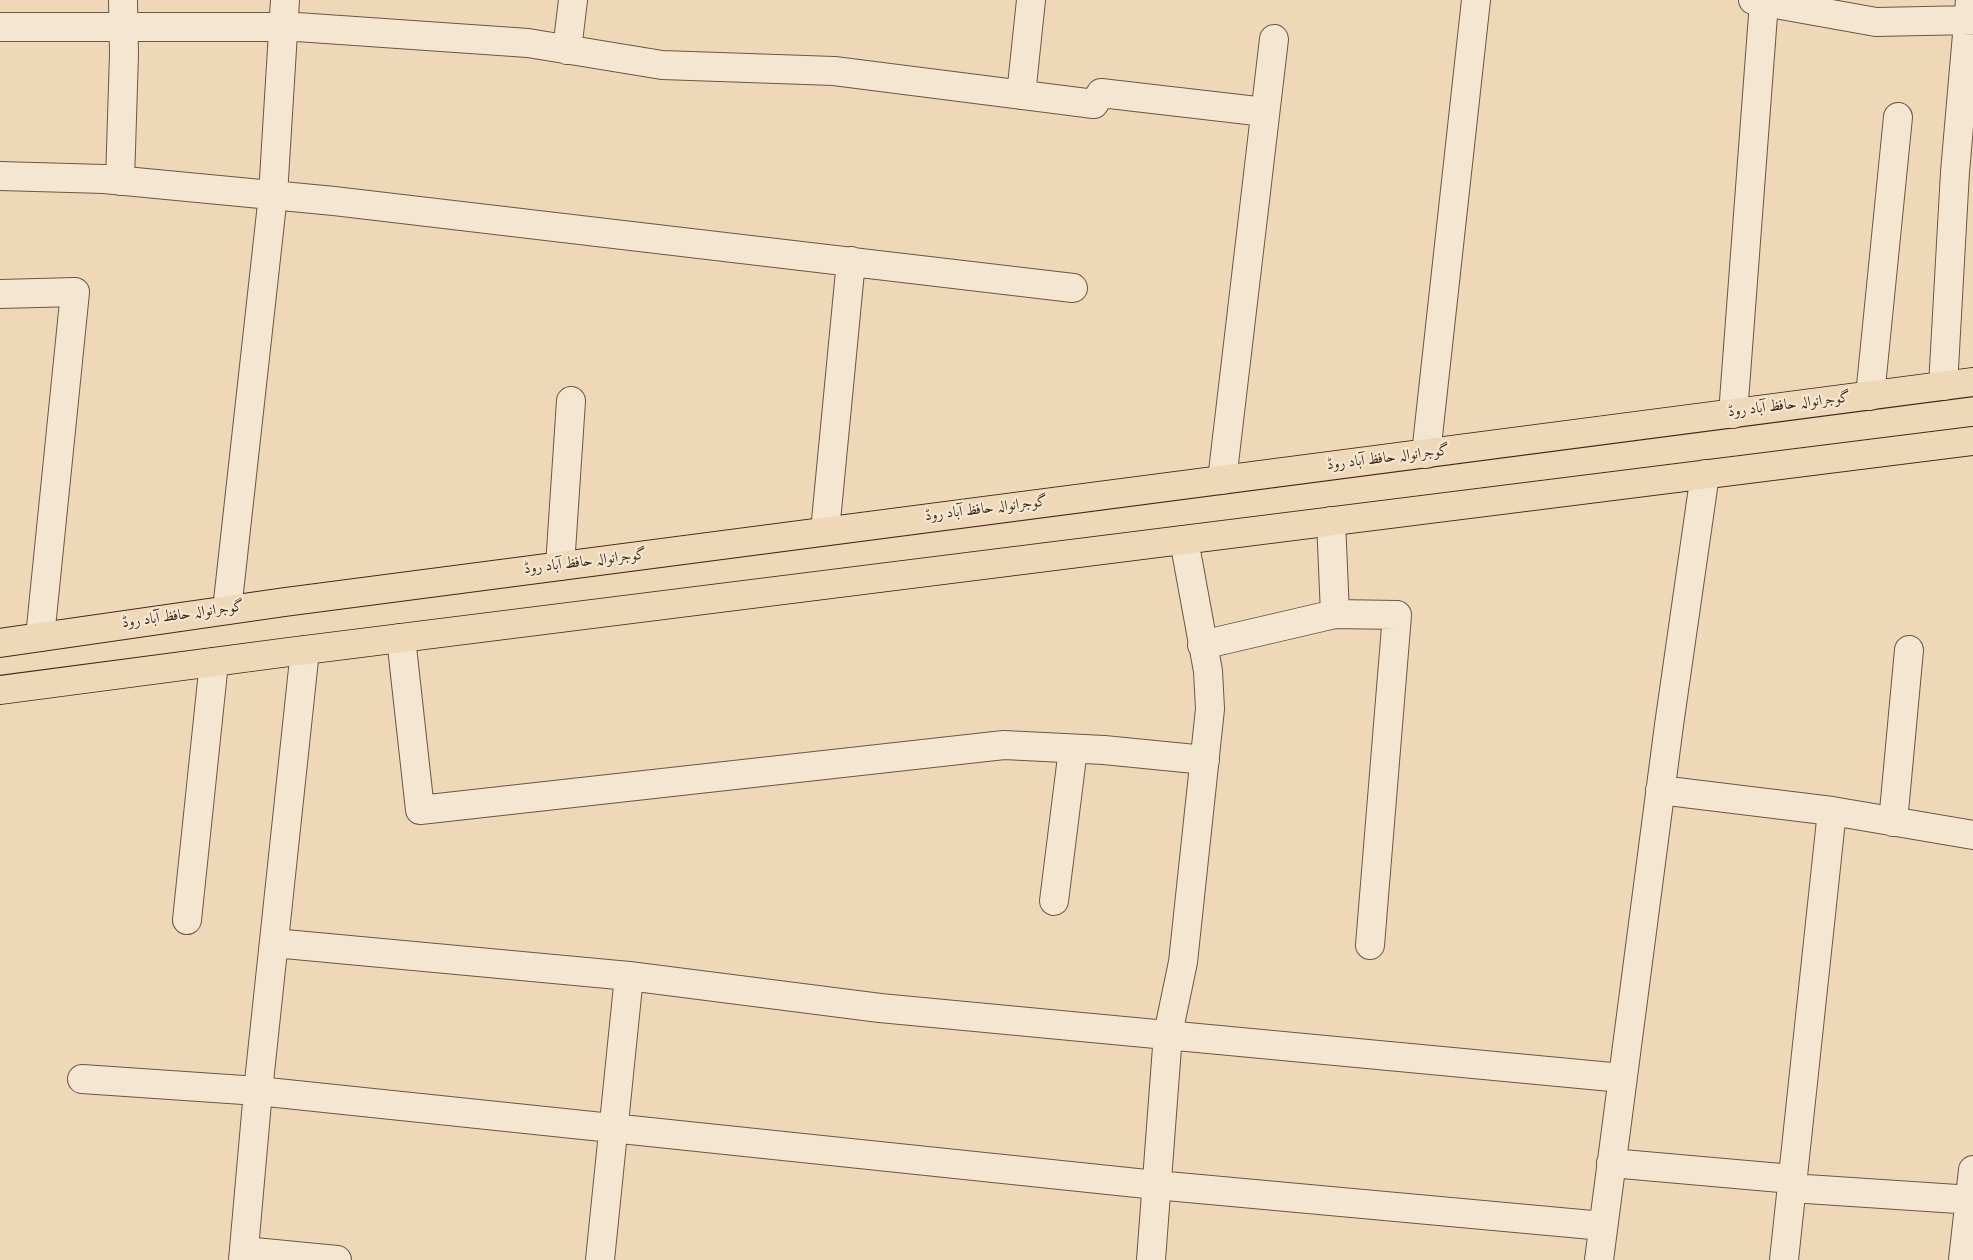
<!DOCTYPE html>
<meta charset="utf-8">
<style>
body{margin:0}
canvas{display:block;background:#eed8b7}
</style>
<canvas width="1973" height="1260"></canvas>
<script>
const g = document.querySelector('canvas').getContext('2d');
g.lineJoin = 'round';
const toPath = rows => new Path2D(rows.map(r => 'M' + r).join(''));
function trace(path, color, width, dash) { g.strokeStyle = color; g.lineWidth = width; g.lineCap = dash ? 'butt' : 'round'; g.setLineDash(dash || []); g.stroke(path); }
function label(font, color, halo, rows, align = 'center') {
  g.font = font + ' Vollkorn,Amiri,serif'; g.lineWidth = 4.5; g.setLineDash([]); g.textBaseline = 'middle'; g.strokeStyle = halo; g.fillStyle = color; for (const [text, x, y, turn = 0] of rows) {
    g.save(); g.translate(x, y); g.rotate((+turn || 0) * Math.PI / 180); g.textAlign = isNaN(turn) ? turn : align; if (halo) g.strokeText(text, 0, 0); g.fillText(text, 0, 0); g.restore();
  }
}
const minor = toPath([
 [1753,0,1876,22,1973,20],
 [0,27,297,27,528,43,662,65,834,71,1094,104,1101,93,1265,112],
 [567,50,573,0],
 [1021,95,1031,0],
 [0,176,104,179,334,201,1073,288],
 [120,181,124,54,123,0],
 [0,294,75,292,40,637],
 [1943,386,1955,172,1970,0],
 [1870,396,1898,117],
 [1733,414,1764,2],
 [1426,454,1476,0],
 [1222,480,1274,39],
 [1331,521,1335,614],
 [825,531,851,261],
 [560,566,571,401],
 [227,610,273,195,285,0],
 [401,638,420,810,1004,745,1104,750,1205,760],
 [1202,645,1335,614,1397,615,1370,945],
 [1660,790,1832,811,1973,835],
 [1893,822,1909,650],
 [1054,901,1073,749],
 [187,920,214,662],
 [274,943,629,976,880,1008,1622,1078],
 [82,1079,258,1091,1156,1185,1603,1226],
 [1611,1163,1792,1179],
 [1791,1188,1973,1200],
 [244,1251,337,1260],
 [243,1260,258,1091,305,650],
 [600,1260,629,976],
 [1151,1260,1168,1034,1183,962,1210,709,1208,671,1184,540],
 [1599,1260,1669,725,1705,474],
 [1784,1260,1832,811],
 [1963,1260,1973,1170]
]);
const primary = toPath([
 [0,643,285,602,1973,382],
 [0,690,289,652,1973,441]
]);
trace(minor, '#6d5645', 30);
trace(primary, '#422a1f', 30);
trace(minor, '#f4e6d0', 28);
trace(primary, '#eed8b7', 28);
label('15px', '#422a1f', '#f4e6d0', [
 ["گوجرانوالہ حافظ آباد روڈ",1789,406,-7],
 ["گوجرانوالہ حافظ آباد روڈ",1388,459,-7],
 ["گوجرانوالہ حافظ آباد روڈ",986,510,-7],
 ["گوجرانوالہ حافظ آباد روڈ",585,563,-7],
 ["گوجرانوالہ حافظ آباد روڈ",183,616,-8]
]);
</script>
